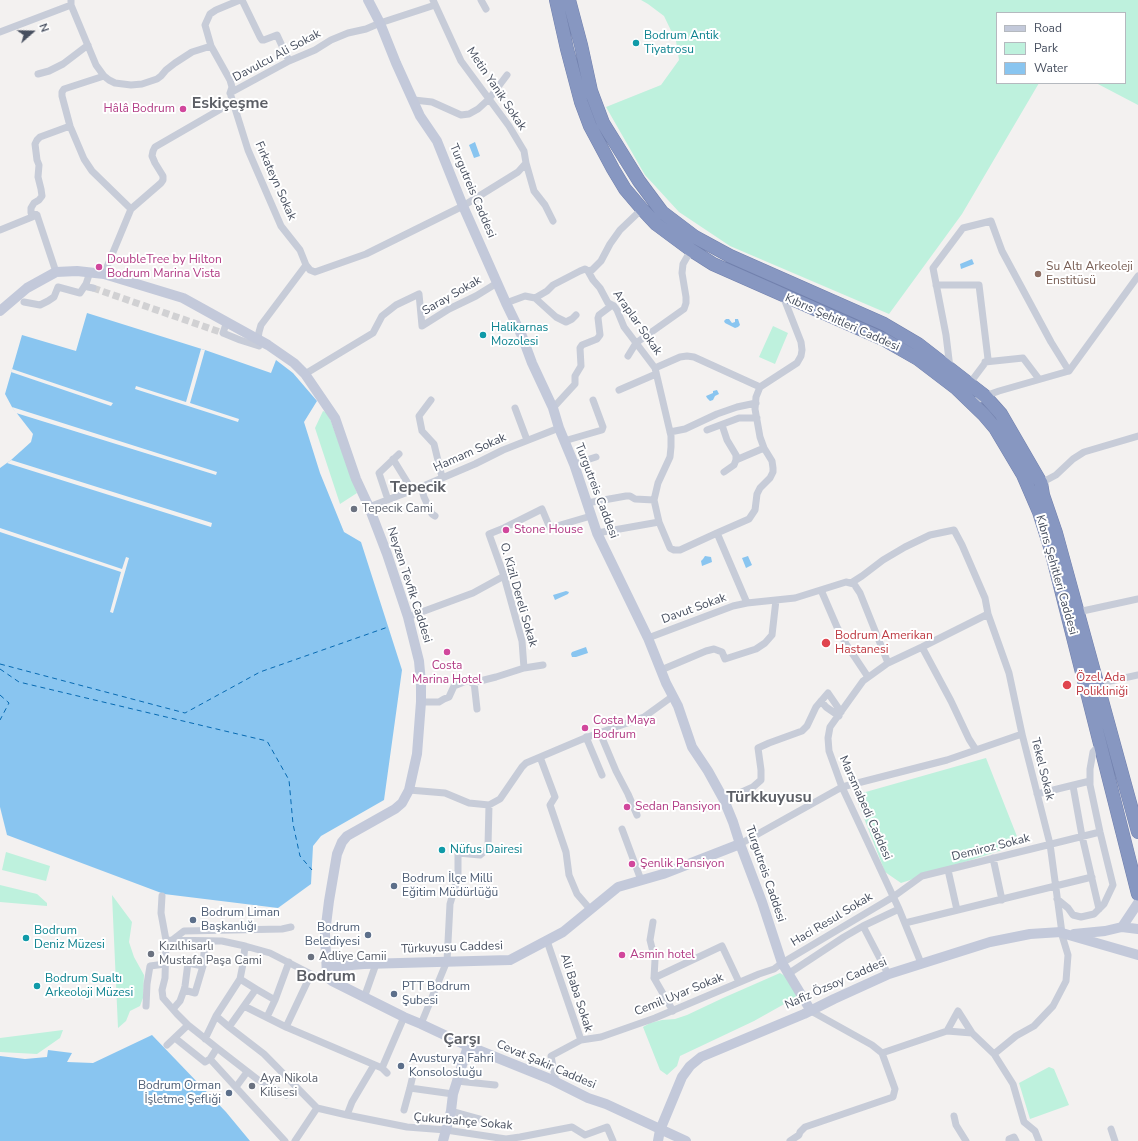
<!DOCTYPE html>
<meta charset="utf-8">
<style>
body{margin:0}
#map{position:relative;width:1138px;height:1141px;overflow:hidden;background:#f3f1f0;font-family:"Nunito Sans",sans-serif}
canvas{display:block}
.legend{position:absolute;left:996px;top:12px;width:130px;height:72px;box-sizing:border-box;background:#fff;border:1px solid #b5b9bf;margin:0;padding:5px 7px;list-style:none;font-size:12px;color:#474f5f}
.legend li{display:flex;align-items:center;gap:8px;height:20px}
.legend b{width:20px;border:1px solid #b5b9bf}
.north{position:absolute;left:12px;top:12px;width:40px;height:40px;-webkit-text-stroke:3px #fff;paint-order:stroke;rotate:70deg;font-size:11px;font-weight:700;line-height:16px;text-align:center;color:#474f5f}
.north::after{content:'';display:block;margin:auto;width:14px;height:18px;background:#474f5f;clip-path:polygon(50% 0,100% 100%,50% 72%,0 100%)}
</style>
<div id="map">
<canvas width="1138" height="1141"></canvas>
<ul class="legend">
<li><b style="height:5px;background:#c3c9da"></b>Road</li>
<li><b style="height:11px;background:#bef1dd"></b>Park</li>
<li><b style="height:11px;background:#89c5f0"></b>Water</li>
</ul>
<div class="north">N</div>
</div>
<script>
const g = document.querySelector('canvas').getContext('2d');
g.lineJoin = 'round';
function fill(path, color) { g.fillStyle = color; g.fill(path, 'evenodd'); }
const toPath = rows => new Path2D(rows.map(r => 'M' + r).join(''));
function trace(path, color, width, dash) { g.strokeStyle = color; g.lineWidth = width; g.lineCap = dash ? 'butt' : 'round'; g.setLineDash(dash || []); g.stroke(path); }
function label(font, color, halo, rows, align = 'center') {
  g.font = font + ' "Nunito Sans",sans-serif'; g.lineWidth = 4; g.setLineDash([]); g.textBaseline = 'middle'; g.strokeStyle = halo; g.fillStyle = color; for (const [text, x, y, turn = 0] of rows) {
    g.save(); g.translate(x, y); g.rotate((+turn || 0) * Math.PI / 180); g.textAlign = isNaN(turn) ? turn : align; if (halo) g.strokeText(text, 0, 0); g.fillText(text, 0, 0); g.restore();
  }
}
fill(toPath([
 [641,0,1138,0,1138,105,1096,83,1125,83,1125,13,997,13,997,83,1039,83,962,214,889,314,730,246,679,212,645,175,606,107,661,85,679,60,676,41,664,16,648,4],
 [773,326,788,333,775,364,759,357],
 [323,411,328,413,357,493,340,504,315,428],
 [986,758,1020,844,901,883,885,872,855,795],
 [6,852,50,866,46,881,2,870],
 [0,885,37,894,47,903,47,906,0,902],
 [112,895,132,922,129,942,134,957,144,975,143,998,140,1006,130,1011,126,1021,118,1028],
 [780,973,785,976,797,994,795,998,754,1021,680,1056,677,1066,667,1075,660,1070,643,1027,650,1023,662,1020,675,1019,687,1015,723,998],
 [63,1030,60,1038,37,1054,0,1052,0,1038],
 [1049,1067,1054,1069,1069,1105,1030,1119,1019,1083]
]), '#bef1dd');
fill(toPath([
 [475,142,480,156,474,158,469,145],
 [972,259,974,264,961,269,960,264],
 [87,313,205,350,271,373,276,360,293,373,317,401,304,422,320,473,344,532,361,542,402,670,384,800,321,836,313,846,311,884,278,908,164,894,7,835,0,807,0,468,11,460,31,442,33,434,12,407,5,394,22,335,76,351],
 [726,319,729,319,732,323,735,322,735,319,738,319,740,325,738,327,735,328,725,323,724,321],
 [717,390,719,394,715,396,713,400,710,401,707,398,706,396,713,393,713,391],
 [705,556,711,557,712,562,702,566,701,561,703,559],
 [748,556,752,565,746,568,742,558],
 [566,591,569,592,568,594,555,600,553,595],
 [586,647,588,653,576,657,572,657,571,654,572,652],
 [152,1035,226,1112,250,1141,0,1141,0,1056,25,1059,47,1057,48,1050,72,1053,67,1062,93,1063]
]), '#89c5f0');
fill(toPath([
 [201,349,205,350,190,403,239,419,238,422,135,389,136,386,186,402],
 [12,369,113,403,111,406,11,372],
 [12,407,217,472,216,475,16,413],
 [11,460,212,523,211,527,7,463],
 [0,528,122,569,126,557,129,558,113,613,110,612,121,572,0,532]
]), '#f3f1f0');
trace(toPath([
 [0,664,185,713,260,672,388,627],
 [0,669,19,682,267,741,289,780,293,824,300,856,312,870],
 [0,695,9,703,0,720]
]), '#076ab2', 1, [5, 4]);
trace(toPath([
 [93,288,223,333]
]), '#d1d1d3', 7, [7, 3.5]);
const highway = toPath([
 [556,0,567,49,581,102,590,126,613,169,625,189,642,209,656,224,691,250,713,264,883,339,918,359,956,388,984,415,995,428,1023,475,1039,512,1051,550,1138,894],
 [569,0,581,45,591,91,603,123,639,181,662,212,695,237,730,256,884,324,918,344,985,396,1001,414,1041,483,1043,495,1056,533,1138,832]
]);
trace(highway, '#7281ad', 14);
trace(toPath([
 [71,0,71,5,96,65,104,76,109,80,115,83,131,85,142,84,157,79,161,76,166,70,175,63,192,52,211,46],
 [242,0,260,37,262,40,264,40,277,35,289,61],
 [481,0,486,9],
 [0,32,71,5],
 [38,74,49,71,63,64,88,45],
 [104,76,64,89,62,92,62,96,70,126,84,159,92,171,131,209],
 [230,93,232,87,230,80,211,46,205,25,210,14,216,10,240,0],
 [414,100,432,102,461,115,469,114,478,109,489,99,507,75],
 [233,102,248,150,281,226,300,250,306,265],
 [526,163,534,191,545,205,553,221],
 [37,215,31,213,31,208,34,203,39,200,42,196,41,189,38,177,39,165,37,160,35,144,37,140,40,137,70,126],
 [37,215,56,272],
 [0,230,37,215],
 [588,271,593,280,600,288,608,303,614,306,617,310,624,327,655,368,671,436,671,447,670,457,658,483,654,500,659,522,670,548,674,550,680,550,717,533],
 [104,274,131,209,161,183,163,180,163,176,155,163,152,156,153,151,155,147,233,102,230,93,289,61,315,50,331,40,348,33,366,29,380,23,435,5],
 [89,275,86,284,88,287,93,288],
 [936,285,979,285,988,359,970,383],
 [783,296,801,342,802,350,801,356,797,363,760,387,756,397,755,409,760,437,764,448,772,461,773,468,773,472,770,478,760,488,757,494,755,510,749,519,717,533,747,603,795,598,846,582,854,584,860,593,888,663,863,681,830,727,828,738,829,751,842,787,899,909,921,963],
 [535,298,556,317,566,322,572,319,576,315],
 [24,302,40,305,48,301,54,297,58,287,80,293,86,284],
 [506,303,525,296,535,298,547,291,553,285,580,271,585,269,588,271,592,270,601,261,610,244,620,230,642,209],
 [226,324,223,333,240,340,259,346],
 [258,339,259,332,261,325,306,265,310,270,315,272,366,254,463,206,518,172,526,163,524,151,509,126,461,61,433,0],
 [628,356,636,343,684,309,686,303,686,297,682,273,683,264,691,250],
 [985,362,1023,358,1039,379],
 [655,368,680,357,687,356,694,357,760,387],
 [950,368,946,335,933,268,963,228,991,221,1002,251,1051,342,1069,371],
 [305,374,373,333,382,316,396,305,419,294,422,326,449,309,476,296,497,283],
 [619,390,656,374],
 [431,400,419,416,422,431,434,444,442,477],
 [972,403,985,396,999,391,1069,371,1138,276],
 [515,408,527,440],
 [553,408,575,384,575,376,581,366,580,348,582,345,597,339,600,335,598,318,599,315,611,306],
 [722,425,727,440,736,455,736,460,734,465,724,472],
 [707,430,739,418,757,418],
 [670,432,685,429,717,414,737,407,756,403],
 [564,441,602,430,603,427,593,400],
 [393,459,412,490],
 [736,460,764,448],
 [574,464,596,457],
 [1041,483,1056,475,1073,459,1084,452,1138,436],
 [421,487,424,497,432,514,435,516],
 [388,500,379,473,399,454],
 [587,503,626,496,630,496,635,499,654,500],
 [369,507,421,487,475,464,503,450,559,428],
 [597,533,659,522],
 [851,583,862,576,883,560,905,547,930,535,954,530,962,545,985,598,988,614,1009,673,1022,734,1050,844,1062,933],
 [821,590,837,627,846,644,868,677],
 [1078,612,1138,599],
 [408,617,473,593,504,576],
 [648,638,733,606,747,603],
 [922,647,951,701,969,739,976,750],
 [888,663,922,647,988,614],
 [543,665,524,668,522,641,504,576,489,534,504,528,542,509,550,528,591,516],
 [661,670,706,651,714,649,722,652,725,659,756,649,765,643,772,635,776,600],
 [474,682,477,709],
 [1097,684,1138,675],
 [821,701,826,707,839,716],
 [421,702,439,702,444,699,449,697,454,686,471,679,472,683,496,677,524,668],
 [600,733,616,771,628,794,637,815],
 [586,737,602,775],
 [540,757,555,797,550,805,566,852,569,875,577,894,590,909],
 [1073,786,1082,836,1099,909],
 [409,790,445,793,469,803,489,805,500,799,522,767,526,763,585,738,644,717,673,696],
 [1037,794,1090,781],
 [724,800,753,787,761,780,761,770,758,748,769,743,802,731,807,726,816,707,828,693,841,712],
 [622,829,641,880],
 [740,844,842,787,947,760,1022,734],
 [993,858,1002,900],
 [948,870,957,910],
 [162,896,161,913,166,940,165,978,162,990,163,998,177,1014,188,1025,217,1048,210,1059,285,1141],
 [1057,899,1068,908,1073,915,1081,917,1094,914,1104,904,1113,885,1100,832,1090,785,1090,769,1093,752,1100,744],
 [653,922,650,940,655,960,654,978,673,1011],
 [905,923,1092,877],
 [863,926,888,974],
 [166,940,222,941,245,946,270,953,311,974,331,981],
 [171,941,184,931,282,929,291,927],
 [547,941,581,1040,551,1056,556,1082],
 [203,966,205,941],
 [788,974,844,937,863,926,899,909],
 [654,978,722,946,739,982],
 [256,989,275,1000,289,962],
 [364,998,376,964],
 [146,1006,147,984,150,966,165,964],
 [244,1006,286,1027,311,974],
 [173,1009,180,1001,184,990,185,986,188,963,203,966,195,993,184,990],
 [216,1016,229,1027,256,989,240,979],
 [267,1017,275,1000],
 [421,1024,447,961,450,904,458,877,458,853,480,855,487,849,488,846,489,805],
 [229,1027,264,1054,317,1108],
 [286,1027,382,1068,387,1073],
 [947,1031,958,1011,972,1033],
 [175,1038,205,1062,210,1059],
 [205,1039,216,1016,240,979,243,964,245,946],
 [581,1040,601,1037,655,1018,759,974,774,969,782,963,893,897,922,876,1100,832],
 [167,1045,188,1025],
 [217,1048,257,1079,286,1095],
 [882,1053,947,1031,972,1033,994,1054,1013,1084,1024,1122,1035,1131,1039,1141],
 [994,1054,1016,1036,1034,1026,1053,1006,1066,981,1068,955,1061,932],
 [382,1068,404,1017],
 [457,1081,495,1085],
 [236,1087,247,1072],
 [410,1088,453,1094],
 [317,1108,347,1115,352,1102,374,1065],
 [404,1110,410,1088,413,1075],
 [451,1111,480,1119],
 [347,1115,407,1127,446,1130,506,1139,520,1137,572,1127,585,1135,607,1127,613,1141],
 [954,1116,956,1125,966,1141],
 [1111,1129,1115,1141],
 [295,1141,317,1108],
 [790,1141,799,1135,800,1132,805,1127,893,1097,895,1089,882,1053,872,1045,811,1011],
 [1009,1141,1009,1139,1014,1137,1016,1141]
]), '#c7ccd8', 7);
trace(toPath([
 [368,0,380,23,396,63,420,116,437,141,463,206,506,303,522,336,532,363,553,408,559,428,574,464,597,533,648,638,666,683,678,706,692,747,708,771,724,800,733,822,740,844,762,902,782,963,811,1011],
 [0,311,27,288,56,272,77,271,104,274,183,298,268,345,294,363,305,374,335,418,356,479,369,507,387,554,408,617,419,661,421,683,421,702,417,754,409,790,402,803,395,809,347,836,342,842,337,854,329,901,325,933,327,976,332,981,404,1017,421,1024,468,1046,550,1079,588,1098,606,1104,686,1141],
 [1122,927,1138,903],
 [1074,934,1105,931,1122,927,1138,929],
 [327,967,364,964,510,960,563,932,618,887,663,874,740,844],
 [443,1141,451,1111,453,1094,468,1046],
 [658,1141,660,1130,682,1077,690,1066,701,1057,804,1014,834,999,889,974,990,942,1030,934,1061,932,1062,933,1138,955]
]), '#c3c9da', 10);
trace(highway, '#8797c1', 13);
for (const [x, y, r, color] of [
 [636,43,4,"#0f9aa8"],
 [183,109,4,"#d1479c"],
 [99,267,4,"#d1479c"],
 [1038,274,4,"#8d6e63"],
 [483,335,4,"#0f9aa8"],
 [354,509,4,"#6b7280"],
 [506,530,4,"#d1479c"],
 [826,643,5,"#e0444e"],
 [447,652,4,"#d1479c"],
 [1067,685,5,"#e0444e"],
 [585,728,4,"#d1479c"],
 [627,807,4,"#d1479c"],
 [442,850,4,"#0f9aa8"],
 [632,864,4,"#d1479c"],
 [394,886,4,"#5c6f8a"],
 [193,920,4,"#5c6f8a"],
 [368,935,4,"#5c6f8a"],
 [26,938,4,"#0f9aa8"],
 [151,954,4,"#6b7280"],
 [622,955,4,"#d1479c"],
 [311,957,4,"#6b7280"],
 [37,986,4,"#0f9aa8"],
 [394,994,4,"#5c6f8a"],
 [401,1066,4,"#5c6f8a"],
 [252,1086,4,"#6b7280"],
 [229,1093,4,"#5c6f8a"]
]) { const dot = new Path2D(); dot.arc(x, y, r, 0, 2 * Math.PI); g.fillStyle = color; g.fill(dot); trace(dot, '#fff', 1.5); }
label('12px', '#0d838f', '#fff', [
 ["Bodrum Antik",644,36],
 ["Tiyatrosu",644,50],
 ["Halikarnas",491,328],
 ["Mozolesi",491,342],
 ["Nüfus Dairesi",450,850],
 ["Bodrum",34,931],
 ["Deniz Müzesi",34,945],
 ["Bodrum Sualtı",45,979],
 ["Arkeoloji Müzesi",45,993]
], 'left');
label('12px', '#474f5f', '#fff', [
 ["Davulcu Ali Sokak",277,56,-28],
 ["Metin Yanik Sokak",496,89,56],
 ["Fırkateyn Sokak",275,181,66],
 ["Turgutreis Caddesi",472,191,67],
 ["Saray Sokak",452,296,-30],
 ["Araplar Sokak",637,323,55],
 ["Kıbrıs Şehitleri Caddesi",842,323,24],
 ["Hamam Sokak",470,453,-24],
 ["Turgutreis Caddesi",596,491,69],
 ["Kıbrıs Şehitleri Caddesi",1056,575,74],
 ["Neyzen Tevfik Caddesi",409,585,72],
 ["O. Kizil Dereli Sokak",518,595,74],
 ["Davut Sokak",694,609,-20],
 ["Tekel Sokak",1042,769,76],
 ["Marsmabedi Caddesi",865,808,66],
 ["Demiroz Sokak",991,848,-14],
 ["Turgutreis Caddesi",765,874,71],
 ["Haci Resul Sokak",832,920,-31],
 ["Türkuyusu Caddesi",452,948,-2],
 ["Nafiz Özsoy Caddesi",836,984,-24],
 ["Ali Baba Sokak",576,993,72],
 ["Cemil Uyar Sokak",679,995,-22],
 ["Cevat Şakir Caddesi",546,1065,23],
 ["Çukurbahçe Sokak",463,1122,5]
]);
label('12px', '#b23c85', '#fff', [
 ["Hâlâ Bodrum",175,109,"right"],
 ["DoubleTree by Hilton",107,260],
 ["Bodrum Marina Vista",107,274],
 ["Stone House",514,530],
 ["Costa",447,666,"center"],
 ["Marina Hotel",447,680,"center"],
 ["Costa Maya",593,721],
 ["Bodrum",593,735],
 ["Sedan Pansiyon",635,807],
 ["Şenlik Pansiyon",640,864],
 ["Asmin hotel",630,955]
], 'left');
label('12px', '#785e54', '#fff', [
 ["Su Altı Arkeoleji",1046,267],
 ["Enstitüsü",1046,281]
], 'left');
label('12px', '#5b616d', '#fff', [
 ["Tepecik Cami",362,509],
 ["Kızılhisarlı",159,947],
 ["Mustafa Paşa Cami",159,961],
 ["Adliye Camii",319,957],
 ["Aya Nikola",260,1079],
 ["Kilisesi",260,1093]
], 'left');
label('12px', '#be3a42', '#fff', [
 ["Bodrum Amerikan",835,636],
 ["Hastanesi",835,650],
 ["Özel Ada",1076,678],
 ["Polikliniği",1076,692]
], 'left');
label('12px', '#4e5e75', '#fff', [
 ["Bodrum İlçe Milli",402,879],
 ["Eğitim Müdürlüğü",402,893],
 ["Bodrum Liman",201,913],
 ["Başkanlığı",201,927],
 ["Bodrum",360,928,"right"],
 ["Belediyesi",360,942,"right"],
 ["PTT Bodrum",402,987],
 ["Şubesi",402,1001],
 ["Avusturya Fahri",409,1059],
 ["Konsolosluğu",409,1073],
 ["Bodrum Orman",221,1086,"right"],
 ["İşletme Şefliği",221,1100,"right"]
], 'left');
label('bold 16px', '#5c5f66', '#fff', [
 ["Eskiçeşme",230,104],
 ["Tepecik",418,488],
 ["Türkkuyusu",769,798],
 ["Bodrum",326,977],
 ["Çarşı",462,1040]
]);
</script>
